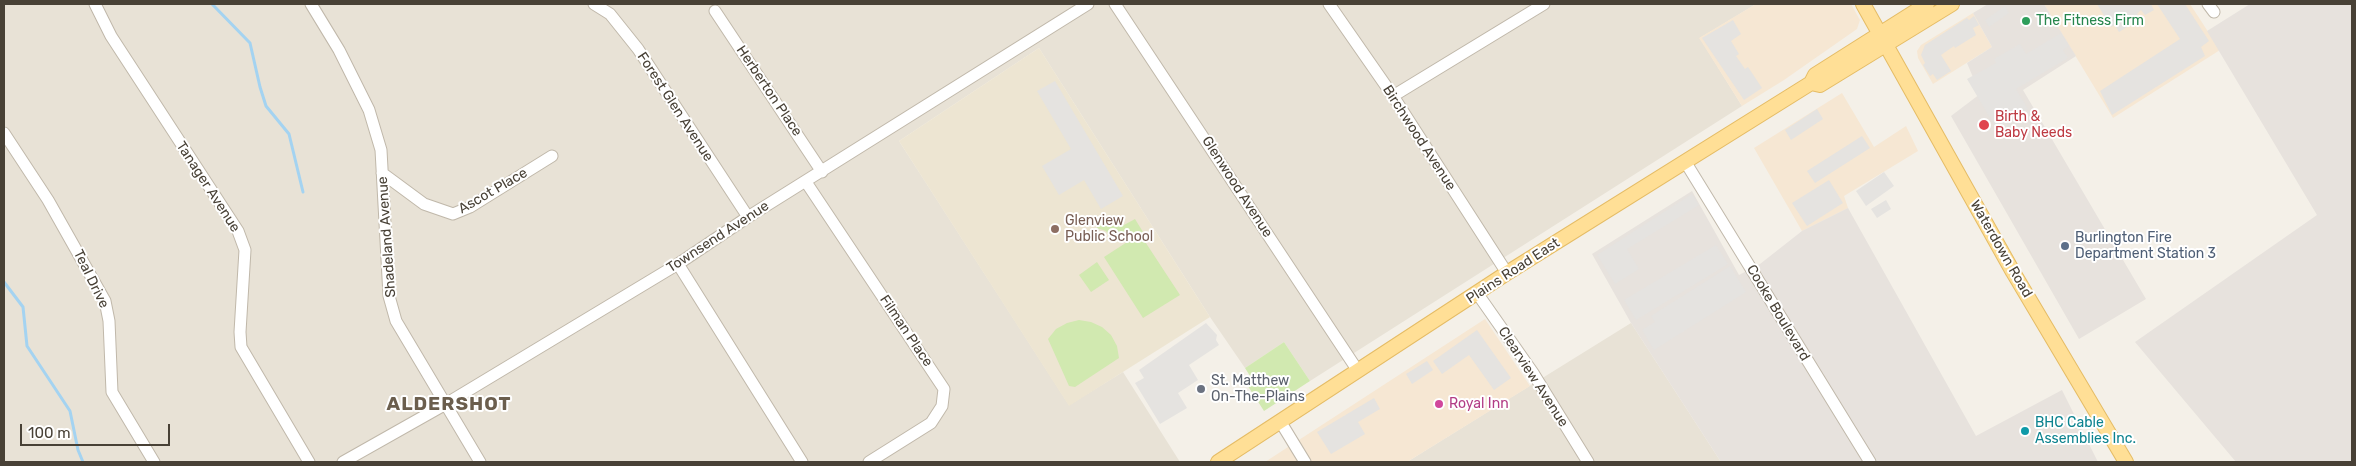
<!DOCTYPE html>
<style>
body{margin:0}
#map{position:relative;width:2356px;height:466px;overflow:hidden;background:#f4f0e8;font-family:Rubik,sans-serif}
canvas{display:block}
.frame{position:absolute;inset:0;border:5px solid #484136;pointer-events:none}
.scale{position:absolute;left:20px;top:424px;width:150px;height:22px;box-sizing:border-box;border:2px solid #484136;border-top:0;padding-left:6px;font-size:15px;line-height:18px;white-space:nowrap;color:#484136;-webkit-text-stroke:4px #fff;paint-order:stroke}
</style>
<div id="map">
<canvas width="2356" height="466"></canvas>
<div class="frame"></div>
<div class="scale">100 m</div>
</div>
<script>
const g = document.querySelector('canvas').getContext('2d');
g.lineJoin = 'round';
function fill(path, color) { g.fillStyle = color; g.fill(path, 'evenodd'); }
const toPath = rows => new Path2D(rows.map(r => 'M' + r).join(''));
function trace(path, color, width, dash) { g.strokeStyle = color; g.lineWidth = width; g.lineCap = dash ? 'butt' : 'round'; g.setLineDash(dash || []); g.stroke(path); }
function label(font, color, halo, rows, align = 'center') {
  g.font = font + ' Rubik,sans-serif'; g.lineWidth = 4; g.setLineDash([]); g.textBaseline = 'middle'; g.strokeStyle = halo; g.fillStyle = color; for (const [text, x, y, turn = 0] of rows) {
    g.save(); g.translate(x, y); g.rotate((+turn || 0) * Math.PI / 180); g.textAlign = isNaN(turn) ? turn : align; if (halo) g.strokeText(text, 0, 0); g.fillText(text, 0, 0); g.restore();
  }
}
fill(toPath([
 [4,4,1756,4,1700,38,1742,106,1310,381,1284,342,1245,368,1210,317,1039,48,899,141,1069,405,1123,372,1180,462,4,462],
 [1631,323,1721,462,1407,462]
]), '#e8e2d6');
fill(toPath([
 [1756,4,1851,4,1860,20,1857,29,1784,80,1742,106,1699,38],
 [2044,4,2190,4,2220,50,2113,118],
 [1973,13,1992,47,1933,84,1918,58,1917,51,1921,45],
 [1842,93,1874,147,1906,126,1918,151,1844,196,1848,208,1802,231,1754,148],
 [1485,319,1530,386,1407,462,1265,462]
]), '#f6e7d3');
fill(toPath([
 [1988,4,2044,4,2076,56,2023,90,2146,299,2079,339,1951,116,1980,94,1967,63,1992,47,1973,13],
 [2250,4,2352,4,2352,462,2236,462,2135,342,2317,215,2207,31],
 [1692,191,1739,275,1760,264,1802,231,1848,208,1976,436,2062,390,2098,462,1721,462,1631,323,1592,254]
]), '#e7e2dd');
fill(toPath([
 [1039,48,1210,317,1069,406,899,141]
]), '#ede5d2');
fill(toPath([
 [1103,216,1110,218,1112,225,1122,222,1124,225,1135,219,1143,232,1140,234,1180,295,1143,318,1104,257,1138,235,1113,241,1106,231,1097,228,1097,220],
 [1097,262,1109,280,1091,292,1079,275],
 [1079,320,1091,322,1102,327,1111,335,1117,346,1119,358,1075,387,1069,386,1048,339,1056,329,1067,323],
 [1284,342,1310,381,1264,411,1244,380,1250,376,1245,368]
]), '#d1e9b0');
fill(toPath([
 [2097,4,2151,4,2154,10,2145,15,2141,10,2137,14,2140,19,2119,32,2115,25,2111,27],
 [2157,4,2185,4,2209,41,2201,47,2205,56,2112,115,2100,91,2180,39],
 [2005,6,2009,13,1989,27,1985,20],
 [1974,16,1979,25,1973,28,1976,35,1955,48,1954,46,1941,55,1951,71,1937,80,1933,74,1930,76,1923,65,1925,63,1921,55,1925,45,1967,18,1969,20],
 [1733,20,1741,34,1731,41,1739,54,1736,56,1745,69,1748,67,1762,88,1744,100,1702,38],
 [2061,33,2069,46,2063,50,2068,58,2016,89,2028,109,1996,128,1967,79,1996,63,1994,59,2020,44,2026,54],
 [1055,81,1123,196,1101,209,1084,180,1059,195,1042,166,1071,149,1037,91],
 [1817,109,1823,119,1791,140,1785,130],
 [1862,136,1870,148,1815,183,1807,171],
 [1884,172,1894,186,1866,206,1856,191],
 [1829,180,1843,203,1807,226,1792,203],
 [1692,194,1699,205,1627,249,1639,269,1615,284,1597,255],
 [1886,200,1891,209,1877,218,1871,209],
 [1716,245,1728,264,1636,320,1624,300],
 [1730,266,1746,292,1654,350,1642,330,1655,322,1651,316],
 [1206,323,1217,335,1216,340,1219,345,1189,365,1198,380,1178,393,1187,408,1160,424,1135,383,1144,378,1139,370],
 [1477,330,1511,378,1494,390,1469,355,1442,374,1433,361],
 [1427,361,1433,370,1412,384,1406,374],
 [1374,398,1380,409,1358,422,1365,434,1331,454,1317,432]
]), '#e5e3e0');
trace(toPath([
 [212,4,250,43,260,87,266,106,289,134,303,192],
 [4,282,23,307,27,346,70,411,78,450,83,462]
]), '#a4d3f1', 3);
const minor = toPath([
 [95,4,111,36,238,231,245,250,240,332,241,347,309,462],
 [311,4,339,50,369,110,381,150,389,296,396,321,480,462],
 [594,4,610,14,638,49,748,217],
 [1115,4,1358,371],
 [1329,4,1393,96,1507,273],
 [2208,4,2214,12],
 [715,11,822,172],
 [1393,96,1544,4],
 [4,133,48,200,105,301,109,321,112,392,154,462],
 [1686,163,1870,462],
 [382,173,424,204,453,214,470,207,552,156],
 [806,182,944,389,942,406,931,423,869,462],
 [678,264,802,462],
 [1477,293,1533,373,1588,462],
 [1280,421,1305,462],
 [343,462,444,405,678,264,748,217,1088,4]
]);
const major = toPath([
 [1863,4,2013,272,2126,462],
 [1811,83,1820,85,1952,4],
 [1218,462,1507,273,1811,83,1815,75,1927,4]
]);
trace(minor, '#c0b8aa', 13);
trace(major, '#e5bc65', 16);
trace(minor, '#fff', 11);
trace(major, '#ffdf96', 14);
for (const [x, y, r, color] of [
 [2026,21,5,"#2e9e5b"],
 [1984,125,6,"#e0444e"],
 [1055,229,5,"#8d6e63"],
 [2065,246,5,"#5c6f8a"],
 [1201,389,5,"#6b7280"],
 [1439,404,5,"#d1479c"],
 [2025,431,5,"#0f9aa8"]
]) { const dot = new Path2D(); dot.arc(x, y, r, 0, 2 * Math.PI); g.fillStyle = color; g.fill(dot); trace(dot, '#fff', 2); }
label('14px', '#27864d', '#fff', [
 ["The Fitness Firm",2036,21]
], 'left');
label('14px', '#484136', '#fff', [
 ["Herberton Place",769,91,56],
 ["Forest Glen Avenue",675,107,57],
 ["Birchwood Avenue",1419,138,57],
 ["Tanager Avenue",208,187,57],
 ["Glenwood Avenue",1237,187,57],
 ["Ascot Place",493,191,-30],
 ["Shadeland Avenue",387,237,-94],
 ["Townsend Avenue",718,237,-33],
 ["Waterdown Road",2001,249,60],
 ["Plains Road East",1513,271,-33],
 ["Teal Drive",91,279,64],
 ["Cooke Boulevard",1778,313,59],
 ["Filman Place",906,331,56],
 ["Clearview Avenue",1533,377,57]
]);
label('14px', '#be3a42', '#fff', [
 ["Birth &",1995,117],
 ["Baby Needs",1995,133]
], 'left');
label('14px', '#785e54', '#fff', [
 ["Glenview",1065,221],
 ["Public School",1065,237]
], 'left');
label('14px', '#4e5e75', '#fff', [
 ["Burlington Fire",2075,238],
 ["Department Station 3",2075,254]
], 'left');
label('14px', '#5b616d', '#fff', [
 ["St. Matthew",1211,381],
 ["On-The-Plains",1211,397]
], 'left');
label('14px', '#b23c85', '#fff', [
 ["Royal Inn",1449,404]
], 'left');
label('14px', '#0d838f', '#fff', [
 ["BHC Cable",2035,423],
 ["Assemblies Inc.",2035,439]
], 'left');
g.letterSpacing = '1px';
label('bold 19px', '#6b5e4d', '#fff', [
 ["ALDERSHOT",449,405]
]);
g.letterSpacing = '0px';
</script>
